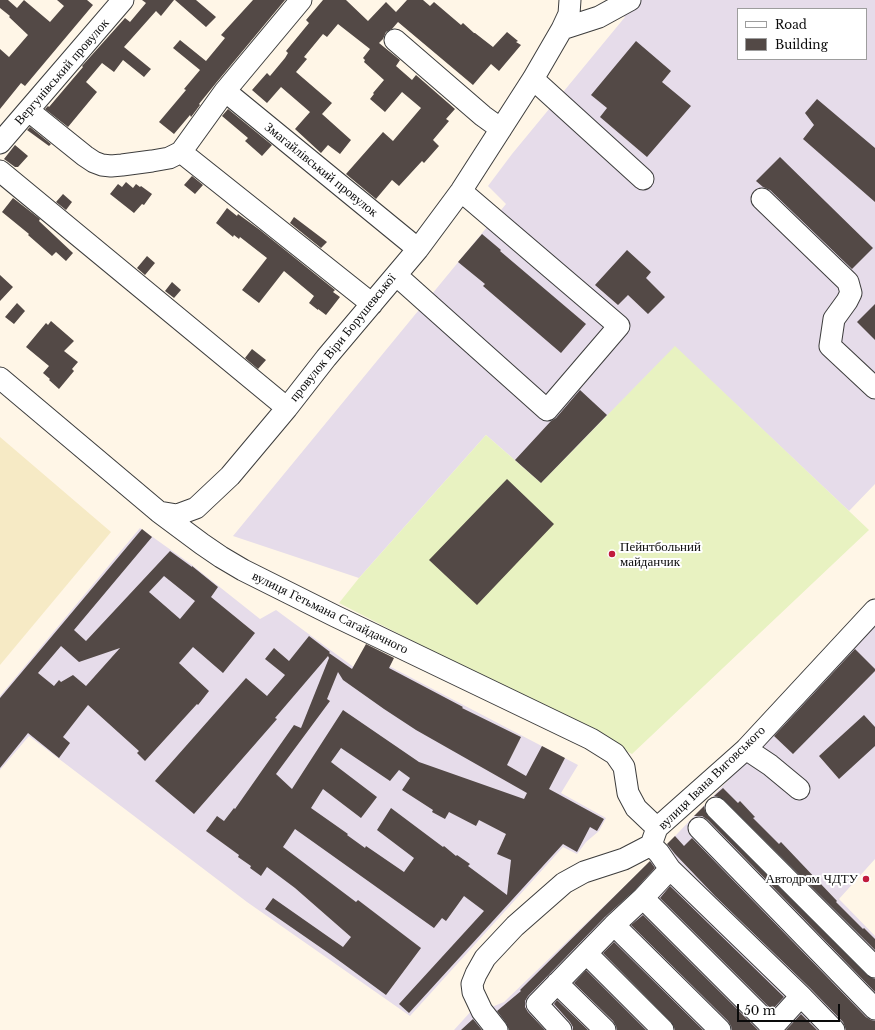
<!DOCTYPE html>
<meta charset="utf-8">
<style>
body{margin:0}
#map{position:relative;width:875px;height:1030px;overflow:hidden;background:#fff6e7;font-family:"Libre Baskerville",serif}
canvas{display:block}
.legend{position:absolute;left:737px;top:8px;width:130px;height:52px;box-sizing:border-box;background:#fff;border:1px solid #9d9d9d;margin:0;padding:5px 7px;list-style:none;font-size:12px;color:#0a0a0a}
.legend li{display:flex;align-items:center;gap:8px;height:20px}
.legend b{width:20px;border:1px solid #9d9d9d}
.scale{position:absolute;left:737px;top:1004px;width:103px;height:18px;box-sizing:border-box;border:2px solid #0a0a0a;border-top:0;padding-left:5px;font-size:12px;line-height:14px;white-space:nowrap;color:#0a0a0a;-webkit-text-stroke:3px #fff;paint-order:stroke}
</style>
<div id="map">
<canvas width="875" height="1030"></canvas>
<ul class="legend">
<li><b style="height:5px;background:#fff"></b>Road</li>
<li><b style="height:11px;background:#534946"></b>Building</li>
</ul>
<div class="scale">50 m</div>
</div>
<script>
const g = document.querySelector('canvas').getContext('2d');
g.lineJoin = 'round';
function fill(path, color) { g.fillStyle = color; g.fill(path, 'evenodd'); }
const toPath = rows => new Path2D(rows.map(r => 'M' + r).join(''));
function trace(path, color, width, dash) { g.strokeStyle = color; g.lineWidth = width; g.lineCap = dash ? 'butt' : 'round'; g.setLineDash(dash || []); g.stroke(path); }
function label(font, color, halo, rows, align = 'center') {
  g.font = font + ' "Libre Baskerville",serif'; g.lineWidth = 4; g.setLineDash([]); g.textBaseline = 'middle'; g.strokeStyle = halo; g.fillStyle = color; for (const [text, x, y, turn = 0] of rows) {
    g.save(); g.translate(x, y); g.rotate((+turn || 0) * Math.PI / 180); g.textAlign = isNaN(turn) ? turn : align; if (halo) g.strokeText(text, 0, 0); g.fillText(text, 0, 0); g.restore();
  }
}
fill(toPath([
 [606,0,875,0,875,484,849,511,675,347,541,483,486,435,359,578,233,536,506,204,488,186,512,154,625,17],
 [738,9,866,9,866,59,738,59],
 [140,528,192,565,260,619,276,610,374,682,387,665,578,765,561,793,606,818,599,831,586,842,577,854,563,847,410,1016,247,902,29,736,0,770,0,696],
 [875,622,875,859,839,899,875,936,875,1030,454,1030,473,1009,482,1011,504,1002,659,853,772,734]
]), '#e6dcea');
fill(toPath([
 [0,437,111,532,0,665]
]), '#f6eac5');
fill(toPath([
 [675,346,869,530,632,754,339,603,359,578,486,435,541,483]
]), '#e8f2c1');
fill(toPath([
 [0,0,8,0,17,8,24,0,50,22,64,6,57,0,87,0,93,5,25,86,21,83,0,109,0,49,9,57,28,35,9,17,10,16,0,8],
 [142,0,174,0,161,16,156,11,124,47,151,69,144,77,123,60,114,72,102,63,86,82,97,92,68,127,45,109,48,106,49,107,83,67,82,66,125,18,130,22,146,3],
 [175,0,196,0,216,17,206,27],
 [253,0,285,0,216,83,199,104,200,105,191,117,190,115,174,134,159,122,186,90,184,89,200,70,173,48,180,40,206,61,225,38,221,35],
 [323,0,346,0,368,21,386,2,396,12,407,0,423,0,430,6,434,2,461,25,463,23,474,33,475,33,493,47,507,32,518,41,516,42,521,45,499,71,491,64,473,85,398,22,392,29,386,32,383,39,379,43,400,60,396,66,412,80,416,75,455,109,446,119,449,121,433,140,439,146,424,163,422,161,399,186,392,180,376,199,346,174,383,132,393,141,421,108,402,92,385,112,370,99,374,94,373,93,384,80,364,62,365,60,363,58,370,49,338,24,327,37,323,34,304,57,307,59,296,72,332,103,322,114,351,140,340,154,328,145,321,153,295,129,310,112,281,87,267,103,252,90,267,73,270,76,285,58,288,53,286,51,309,23,306,20],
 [636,41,671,71,662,82,691,106,647,157,600,117,607,108,591,95],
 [817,99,875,148,875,202,803,139,814,125,805,113],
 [228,109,272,145,262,156,245,141,248,138,222,116],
 [30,127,51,144,49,146,27,130],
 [15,145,28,156,18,167,15,167,4,159],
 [780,157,873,248,852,269,770,190,763,187,756,181],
 [192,176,203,185,195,194,184,185],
 [126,182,133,188,136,184,140,187,141,186,152,194,144,205,142,204,134,213,110,194,118,184,122,187],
 [63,194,72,202,66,210,56,202],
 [13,198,40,219,39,221,73,253,66,261,56,252,52,256,28,235,29,234,2,212],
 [227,208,237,216,238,214,260,230,335,290,333,292,340,297,326,315,318,309,318,310,309,303,314,296,284,271,259,303,242,290,267,258,240,237,239,239,234,235,233,237,216,223],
 [294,217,327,242,321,248,290,223],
 [482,234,501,250,500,251,586,324,561,353,483,286,485,284,458,262],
 [627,250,651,272,646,278,665,297,648,314,628,295,618,305,595,285],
 [147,256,155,263,145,275,137,268],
 [0,275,13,287,0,301],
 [172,282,181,290,174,298,165,291],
 [17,303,25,311,14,324,5,317],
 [875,304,875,340,857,322],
 [51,321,74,341,64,351,78,362,72,369,74,371,59,389,49,380,50,379,43,373,49,366,26,347,46,323,48,325],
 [252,349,266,360,258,369,245,358],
 [580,390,607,415,541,483,515,460,551,421,556,418],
 [507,479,554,524,477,605,429,560],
 [142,529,152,537,74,630,86,641,170,551,192,567,192,566,218,587,211,597,255,633,223,673,193,647,179,663,209,691,198,705,197,704,145,761,137,753,139,751,88,705,63,737,70,743,59,758,28,733,0,768,0,698],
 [164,576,195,601,180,619,149,592],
 [61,646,79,662,120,648,86,686,73,675,61,682,59,680,54,686,38,673],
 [309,636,330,652,329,653,352,669,366,644,394,658,389,668,463,707,462,708,521,737,507,765,526,776,542,746,565,758,549,789,604,819,597,831,590,827,577,852,563,844,409,1013,399,1004,484,911,464,896,446,921,442,918,434,928,295,829,283,847,356,902,358,900,421,948,386,995,330,954,265,909,273,898,343,947,351,937,295,888,267,867,261,876,250,868,251,866,238,857,239,855,206,831,217,816,224,821,234,808,235,809,294,725,301,728,329,658,328,656,275,718,277,719,194,814,155,781,246,678,267,696,285,675,265,659,274,648,289,661],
 [338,672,343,680,384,709,416,730,527,793,524,799,419,762,343,710,292,789,276,774,330,701,327,699],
 [341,748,390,781,399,770,410,778,402,790,433,810,432,812,445,819,449,812,476,826,479,820,506,834,497,854,511,860,507,895,468,866,470,864,457,855,456,856,444,846,443,847,391,808,377,830,414,858,404,872,366,846,365,848,347,835,348,834,311,808,323,789,361,818,377,797,331,762],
 [855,649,875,669,875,671,793,754,774,736],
 [864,715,875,727,875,746,839,779,819,756],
 [723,788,738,803,740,801,755,817,753,818,779,844,781,842,837,901,836,902,863,929,864,928,875,939,875,950,724,800,719,797,714,796],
 [704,806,705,811,708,816,867,975,872,978,875,979,875,992,708,820,702,816,694,816],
 [675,836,684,846,692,838,866,1017,871,1020,875,1021,875,1030,846,1030,845,1027,843,1022,810,988,715,896,675,854,667,844],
 [650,861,655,868,635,890,605,917,528,996,525,1001,525,1007,528,1012,545,1030,509,1030,506,1023,497,1011,521,991,520,990],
 [670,886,784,997,772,1010,660,898],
 [643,915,758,1030,732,1030,731,1026,728,1021,631,925],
 [614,942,703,1030,675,1030,674,1027,671,1022,603,953],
 [586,970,646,1030,617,1030,616,1026,613,1021,574,983],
 [557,1000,588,1030,573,1030,573,1027,570,1022,554,1004],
 [801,1014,817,1030,786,1030],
 [473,1019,482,1030,461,1030]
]), '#534946');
const minor = toPath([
 [562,29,599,17,630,0],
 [395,40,483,116,501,129],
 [533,79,643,179],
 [225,91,418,249],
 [29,111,85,156,94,162,102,165,111,166,122,165,152,161,169,158,181,152,225,91,301,0],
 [0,143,123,0],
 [181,152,372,304],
 [0,171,287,408],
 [762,199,848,282,851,293,847,301,834,319,830,346,875,388],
 [396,275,547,410,619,326,461,191],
 [0,378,159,512,202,544,221,557,243,570,335,616,591,739,615,754,624,767,628,793,636,808,657,828],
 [159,512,177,515,196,508,230,476,287,408,326,358,418,249,461,191,533,79,562,29,569,14,570,0],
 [746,749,770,765,799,789],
 [716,808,875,967],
 [699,828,875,1009],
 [651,845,659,853,670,869,801,996,834,1030],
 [643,898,772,1027],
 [614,925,720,1030],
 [587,954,663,1030],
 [557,983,605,1030],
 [497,1030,482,1011,473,992,472,984,476,974,485,958,515,926,564,883,584,872,624,859,651,845,657,828,746,749,875,610],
 [561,1030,537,1004,614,925,643,898,670,869],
 [770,1030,801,996]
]);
trace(minor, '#3d3d3d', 23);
trace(minor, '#fff', 21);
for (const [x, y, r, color] of [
 [612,554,4,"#c11b3d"],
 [866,879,4,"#c11b3d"]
]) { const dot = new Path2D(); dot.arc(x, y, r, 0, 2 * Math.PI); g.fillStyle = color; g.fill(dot); trace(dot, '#fff', 1.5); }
label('13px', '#0a0a0a', '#fff', [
 ["Вергунівський провулок",62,72,-49],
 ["Змагайлівський провулок",321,170,39],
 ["провулок Віри Борушевської",343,338,-51],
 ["вулиця Гетьмана Сагайдачного",330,613,26],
 ["вулиця Івана Виговського",712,778,-44]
]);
label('13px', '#0a0a0a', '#fff', [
 ["Пейнтбольний",620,547],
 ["майданчик",620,562],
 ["Автодром ЧДТУ",858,879,"right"]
], 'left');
</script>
